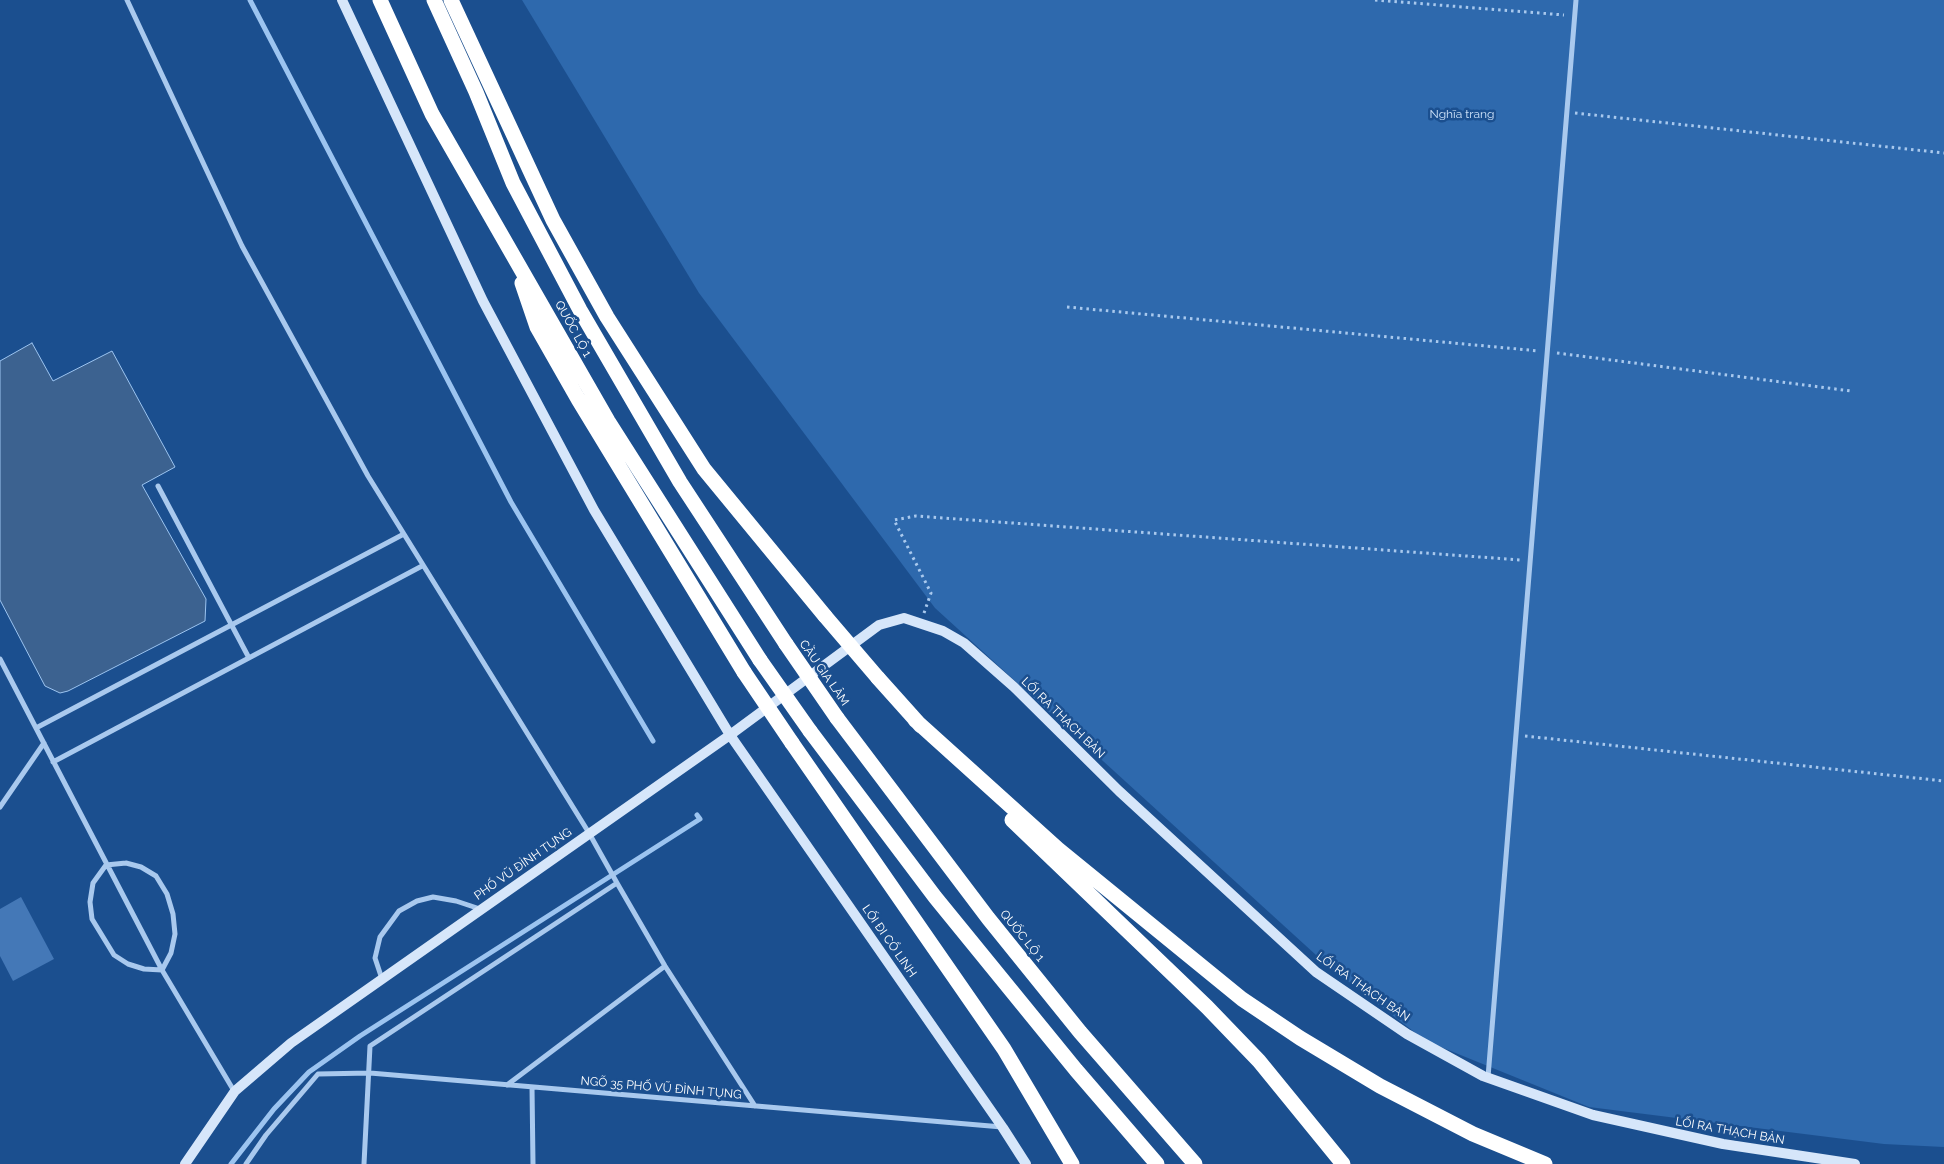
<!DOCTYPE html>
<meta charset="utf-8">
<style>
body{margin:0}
canvas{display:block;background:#1b4f8f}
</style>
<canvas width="1944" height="1164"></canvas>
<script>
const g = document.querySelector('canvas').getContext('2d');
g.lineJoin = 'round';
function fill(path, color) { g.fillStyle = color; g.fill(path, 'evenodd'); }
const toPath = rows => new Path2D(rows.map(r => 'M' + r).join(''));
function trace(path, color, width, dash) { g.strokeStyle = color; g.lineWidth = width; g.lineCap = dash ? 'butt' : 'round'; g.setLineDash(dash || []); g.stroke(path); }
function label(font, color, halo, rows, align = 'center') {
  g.font = font + ' Raleway,sans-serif'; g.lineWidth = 5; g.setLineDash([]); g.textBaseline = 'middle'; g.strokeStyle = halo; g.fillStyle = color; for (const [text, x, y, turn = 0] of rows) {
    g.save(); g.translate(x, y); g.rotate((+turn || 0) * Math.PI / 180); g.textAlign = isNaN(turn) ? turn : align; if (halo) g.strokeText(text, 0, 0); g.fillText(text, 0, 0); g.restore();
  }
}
fill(toPath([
 [522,0,1944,0,1944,1147,1884,1144,1589,1107,1426,1041,1327,965,935,608,699,293]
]), '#2e69ad');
const water = toPath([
 [32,343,53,381,112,351,175,467,142,485,206,599,205,621,68,691,60,693,45,686,0,600,0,361,32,343]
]);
fill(water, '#3c6290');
trace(water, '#9cc4f0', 1);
trace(toPath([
 [250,0,511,502,653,741],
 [231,1164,274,1109,309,1072,360,1036,700,819,697,815]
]), '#9cc4f0', 5);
fill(toPath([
 [21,897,54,959,13,981,0,956,0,909]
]), '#4478b7');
trace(toPath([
 [1375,0,1564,15],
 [1575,113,1944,153],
 [1067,307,1539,351],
 [1557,353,1851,391],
 [924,613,931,593,894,520,916,516,1521,560],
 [1525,736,1944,781]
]), '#a9c9ee', 3, [2.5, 4]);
trace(toPath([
 [127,0,242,246,368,476,589,833,617,883],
 [158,486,249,658],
 [0,659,162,970,234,1091],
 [36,728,402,535],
 [53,762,422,566],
 [0,807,44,743],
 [126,863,141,867,156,876,167,894,173,914,175,934,171,953,162,970,144,969,128,964,114,955,92,919,90,902,93,883,106,865,126,863],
 [382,979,375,958,380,937,399,911,417,901,433,897,456,901,480,909],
 [1488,1077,1576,0],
 [507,1085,665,966],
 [532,1087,533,1164],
 [246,1164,266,1135,318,1074,370,1073,1002,1127],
 [364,1164,370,1046,617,883,665,966,755,1106]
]), '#a9c9ee', 5);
trace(toPath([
 [342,0,483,301,594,510,730,735,1003,1128,1026,1164],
 [185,1164,235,1091,291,1043,730,735,879,625,904,618,943,631,964,643,1014,687,1119,791,1316,972,1407,1034,1483,1076,1593,1115,1723,1144,1855,1164]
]), '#d6e6fa', 10);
trace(toPath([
 [380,0,432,114,608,421,760,660],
 [434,0,476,92,513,183,580,310,680,482,786,644],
 [451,0,553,220,607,317,704,469,825,616],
 [522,283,537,327,578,399,744,672],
 [878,678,921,726],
 [837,718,988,918,1080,1032,1195,1164],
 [915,720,1058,849,1242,999,1300,1038,1380,1086,1473,1134,1545,1164],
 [810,731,935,897,1076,1070,1157,1164],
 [792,743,1004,1049,1072,1164],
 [1012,820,1207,1007,1259,1061,1343,1164]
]), '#fff', 15);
trace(toPath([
 [825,616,878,678],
 [786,644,837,718],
 [760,660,810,731],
 [744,672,792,743]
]), '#fff', 15);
label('12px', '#cfe3fa', '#1b4f8f', [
 ["Nghĩa trang",1462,114]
]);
label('12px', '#fff', '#1b4f8f', [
 ["QUỐC LỘ 1",573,329,61],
 ["CẦU GIA LÂM",824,673,55],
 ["LỐI RA THẠCH BÀN",1063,718,44],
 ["PHỐ VŨ ĐÌNH TỤNG",523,864,-35],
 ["QUỐC LỘ 1",1022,936,51],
 ["LỐI ĐI CỔ LINH",889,941,55],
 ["LỐI RA THẠCH BÀN",1363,987,35],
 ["NGÕ 35 PHỐ VŨ ĐÌNH TỤNG",661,1088,5],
 ["LỐI RA THẠCH BÀN",1730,1131,10]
]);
</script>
